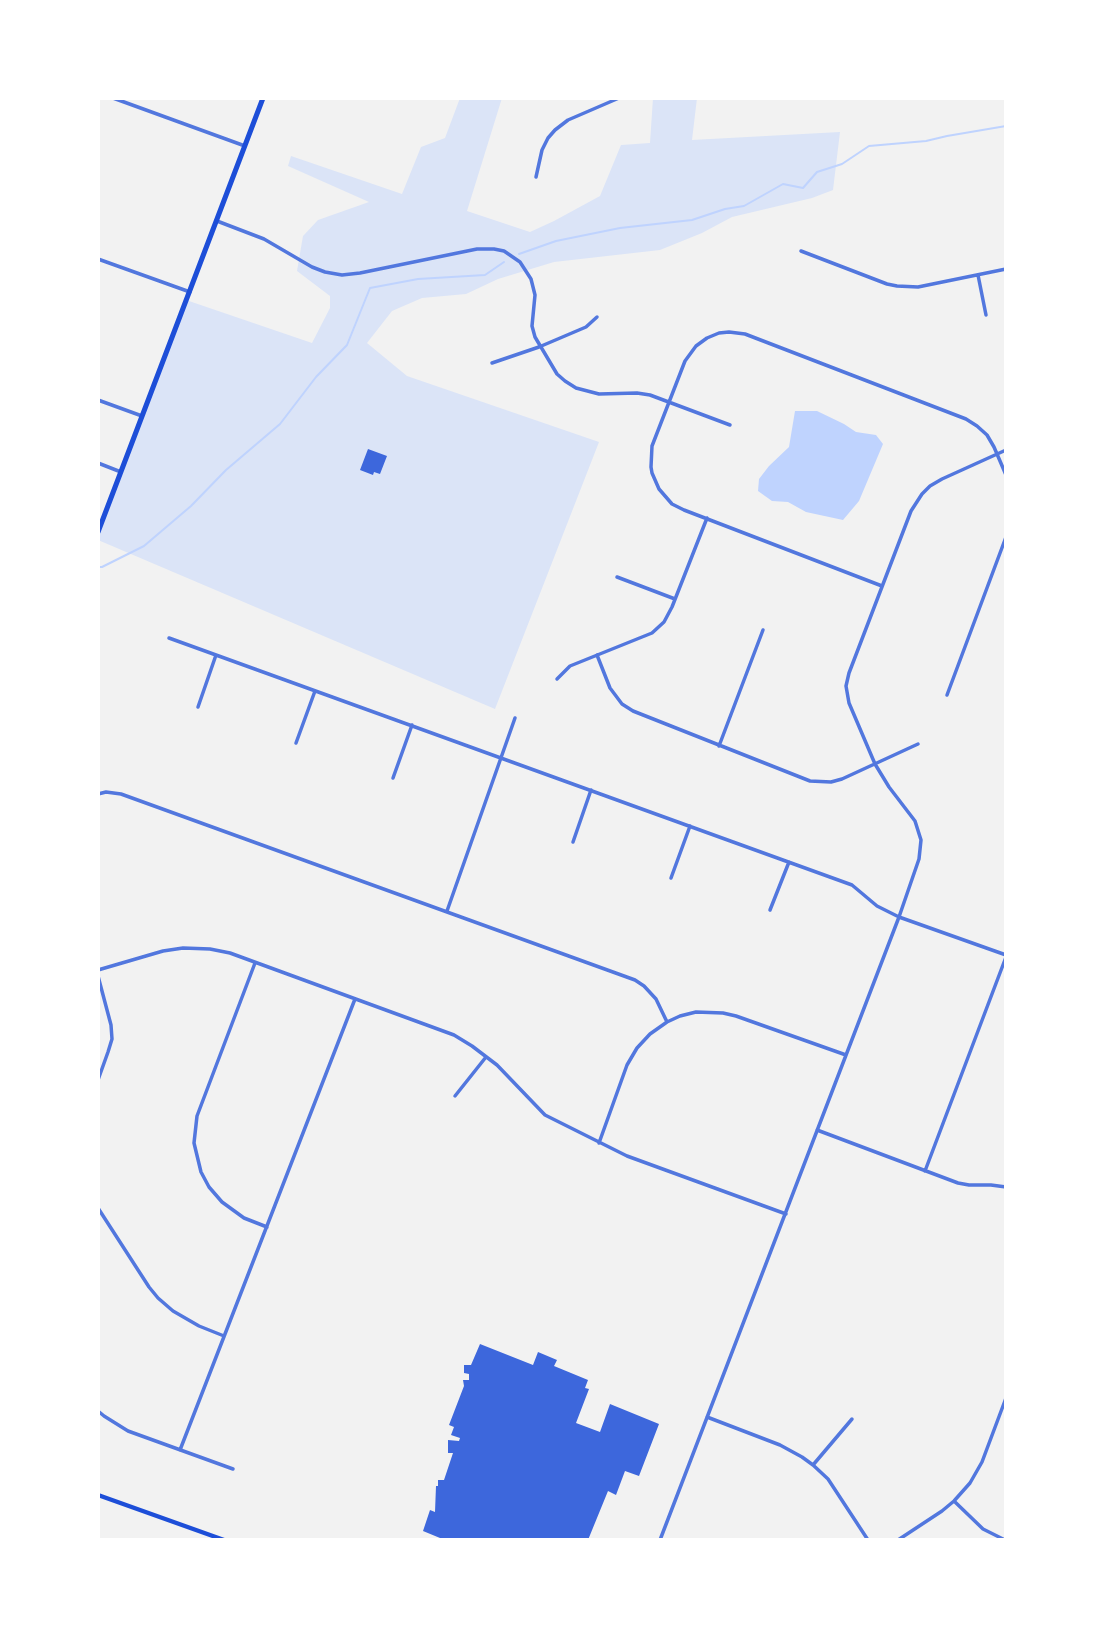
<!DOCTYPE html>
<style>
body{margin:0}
#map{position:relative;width:1104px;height:1638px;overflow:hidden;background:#f2f2f2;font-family:Montserrat,sans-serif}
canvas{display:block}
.frame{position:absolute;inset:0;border:100px solid #fff;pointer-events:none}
</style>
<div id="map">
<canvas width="1104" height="1638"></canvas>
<div class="frame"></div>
</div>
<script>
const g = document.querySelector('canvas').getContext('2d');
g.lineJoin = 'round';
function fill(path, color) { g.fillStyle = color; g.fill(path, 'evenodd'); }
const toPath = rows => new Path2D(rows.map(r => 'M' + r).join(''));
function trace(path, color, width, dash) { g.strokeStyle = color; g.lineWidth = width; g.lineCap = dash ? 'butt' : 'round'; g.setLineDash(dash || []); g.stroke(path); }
fill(toPath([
 [460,98,502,98,467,211,530,232,554,221,600,196,621,145,650,143,653,98,697,98,692,140,840,132,833,190,812,198,732,217,702,233,660,250,554,262,498,279,466,294,422,298,392,311,367,343,407,376,599,442,495,709,98,540,98,532,186,300,312,343,330,308,330,296,297,271,303,236,318,220,369,202,288,166,291,156,402,194,421,147,445,138]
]), '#dbe4f7');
fill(toPath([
 [795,411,817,411,844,424,856,432,876,435,883,444,859,501,843,520,806,512,788,502,772,501,758,491,759,479,769,466,789,447]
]), '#bfd3fe');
trace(toPath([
 [519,254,556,241,620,228,692,220,725,209,744,206,783,184,803,188,817,172,842,164,869,146,926,141,947,136,1006,126],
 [98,567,102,567,144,546,191,506,226,470,280,424,316,377,347,345,370,288,418,279,485,275,504,262]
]), '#bfd3fe', 2);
fill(toPath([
 [368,449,387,456,380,474,374,472,373,475,360,470],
 [480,1344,533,1365,538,1352,557,1360,554,1366,588,1380,585,1388,589,1389,576,1423,600,1432,610,1404,659,1424,639,1476,625,1471,616,1495,608,1491,588,1540,439,1540,440,1538,423,1531,430,1510,435,1512,436,1486,438,1486,438,1480,444,1480,453,1453,448,1453,448,1440,459,1441,460,1438,451,1435,454,1427,449,1425,464,1386,463,1380,469,1380,469,1374,464,1373,464,1365,471,1365]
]), '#3d67dc');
trace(toPath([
 [113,98,245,146],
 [536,177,542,150,548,138,555,130,568,120,619,98],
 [217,221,264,239,312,267,325,272,342,275,360,273,477,249,494,249,504,251,520,262,531,279,535,295,532,326,535,337,557,374,565,381,576,388,599,394,637,393,650,395,730,425],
 [801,251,887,284,897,286,918,287,1006,269],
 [98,259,190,292],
 [978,275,986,315],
 [492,363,539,347,586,327,597,317],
 [98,400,142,416],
 [98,463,121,472],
 [617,577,675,599],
 [882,586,684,510,672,504,659,489,652,473,651,467,652,446,685,361,696,346,707,338,719,333,729,332,745,334,966,419,977,426,987,435,994,447,1006,475],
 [169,638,852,885,877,906,899,917,1006,955],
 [597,655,610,688,622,704,633,711,810,781,831,782,842,779,918,744],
 [557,679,570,666,652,633,664,622,672,607,707,518],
 [947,695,1006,537],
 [198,707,216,655],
 [296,743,315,691],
 [719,746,763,630],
 [393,778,412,725],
 [98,794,106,792,121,794,635,980,644,986,656,999,667,1022],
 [573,842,591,790],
 [671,878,690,826],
 [770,910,789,862],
 [447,911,515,718],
 [255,963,197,1116,194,1143,201,1172,209,1187,222,1202,244,1218,267,1227],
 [98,970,163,951,183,948,210,949,230,953,454,1035,472,1046,497,1065,545,1115,627,1156,786,1214],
 [98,976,111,1025,112,1039,108,1052,98,1080],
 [455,1096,486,1057],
 [817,1130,958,1183,969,1185,991,1185,1006,1187],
 [599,1143,627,1065,637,1048,650,1034,667,1022,680,1016,696,1012,723,1013,736,1016,846,1055],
 [925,1171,1006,957],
 [98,1208,149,1287,158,1298,173,1311,199,1326,224,1336],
 [98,1411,104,1416,128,1431,233,1469],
 [707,1417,780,1445,802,1457,813,1465,828,1479,868,1540],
 [180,1450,355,999],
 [813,1465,852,1419],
 [954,1501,983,1529,1005,1540],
 [660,1540,899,917,919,859,921,840,915,821,889,787,875,764,849,703,846,686,849,673,911,511,922,494,930,486,942,479,1006,450],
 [898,1540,942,1511,954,1501,970,1483,982,1462,1006,1398]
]), '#5277de', 3.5);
trace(toPath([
 [98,1495,224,1540]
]), '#1d4ed8', 4.5);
trace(toPath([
 [98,532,263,98]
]), '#1d4ed8', 5);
</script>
